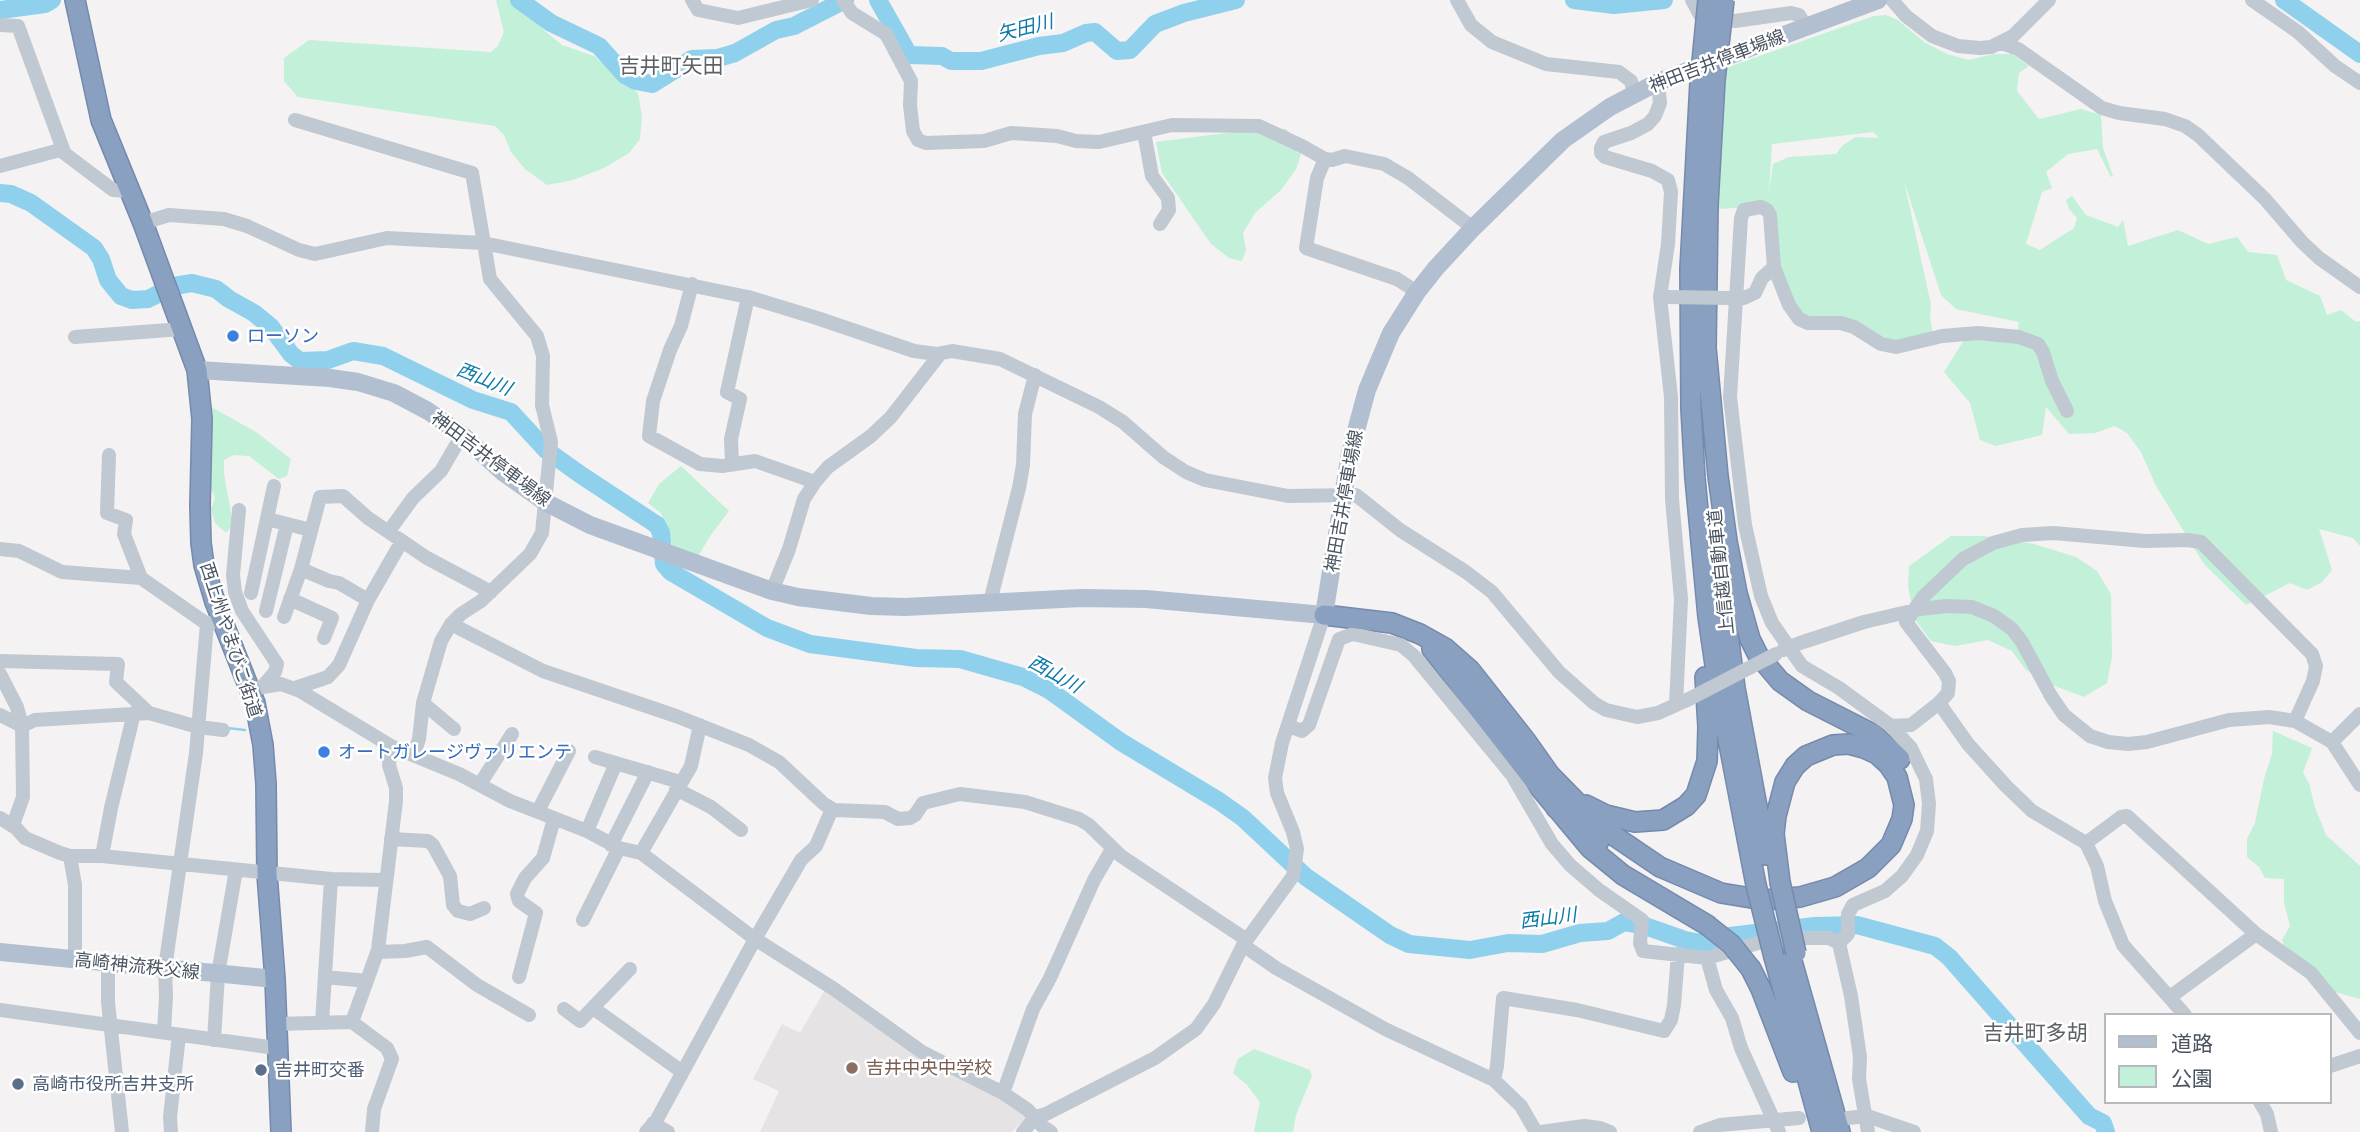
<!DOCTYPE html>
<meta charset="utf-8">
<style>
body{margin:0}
#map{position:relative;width:2360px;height:1132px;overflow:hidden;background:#f4f2f2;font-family:Barlow,"Noto Sans JP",sans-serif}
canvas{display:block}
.legend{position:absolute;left:2104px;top:1013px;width:228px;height:91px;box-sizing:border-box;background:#fff;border:2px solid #b6babf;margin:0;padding:9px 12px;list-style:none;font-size:21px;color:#495360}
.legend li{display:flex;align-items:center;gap:14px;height:35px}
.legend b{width:35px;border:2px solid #b6babf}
</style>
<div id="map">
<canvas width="2360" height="1132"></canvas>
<ul class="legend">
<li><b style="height:9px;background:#b2bfd0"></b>道路</li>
<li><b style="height:19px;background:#c2f0d8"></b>公園</li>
</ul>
</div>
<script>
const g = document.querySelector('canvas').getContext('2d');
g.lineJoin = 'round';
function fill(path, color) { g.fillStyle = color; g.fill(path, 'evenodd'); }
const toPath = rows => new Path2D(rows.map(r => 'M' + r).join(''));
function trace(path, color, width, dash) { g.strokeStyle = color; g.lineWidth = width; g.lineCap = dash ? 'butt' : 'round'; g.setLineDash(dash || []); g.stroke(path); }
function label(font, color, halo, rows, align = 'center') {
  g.font = font + ' Barlow,"Noto Sans JP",sans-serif'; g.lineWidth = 5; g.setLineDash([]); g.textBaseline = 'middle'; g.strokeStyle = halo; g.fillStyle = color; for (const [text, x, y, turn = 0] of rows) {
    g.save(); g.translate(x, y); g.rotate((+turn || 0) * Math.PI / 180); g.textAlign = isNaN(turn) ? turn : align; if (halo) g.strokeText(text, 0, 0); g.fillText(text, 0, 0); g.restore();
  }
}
fill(toPath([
 [826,988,1025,1112,1025,1118,1012,1132,760,1132,779,1091,753,1079,782,1024,800,1033]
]), '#e5e3e4');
fill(toPath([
 [496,0,524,0,530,15,546,32,562,45,594,56,638,93,642,116,640,139,629,153,604,168,573,180,547,185,525,169,511,152,504,135,495,126,298,97,284,81,284,58,309,40,491,52,498,46,504,32],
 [1886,15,1898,20,1924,42,1947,54,1969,60,1994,54,2012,54,2029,66,2019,73,2017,91,2039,119,2081,109,2101,115,2103,148,2113,176,2111,177,2097,149,2068,154,2046,172,2052,188,2042,192,2026,244,2040,250,2074,228,2077,218,2069,209,2066,200,2072,196,2086,215,2118,227,2123,220,2128,246,2178,230,2208,244,2237,237,2248,252,2277,255,2286,280,2320,296,2327,315,2341,310,2356,322,2360,321,2360,546,2353,538,2319,529,2332,570,2322,582,2307,590,2290,583,2246,605,2204,564,2156,486,2141,452,2127,433,2115,426,2095,433,2069,434,2046,407,2042,435,1996,446,1980,440,1970,403,1944,372,1966,337,2016,339,2019,322,1956,309,1941,295,1904,181,1931,305,1930,317,1933,335,1896,344,1800,315,1776,267,1769,206,1717,209,1722,69,1874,16],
 [1873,132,1879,138,1856,137,1843,145,1836,154,1789,157,1773,164,1769,193,1772,144],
 [1265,128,1286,129,1296,139,1301,154,1296,169,1281,190,1255,213,1243,233,1246,250,1242,261,1229,258,1211,244,1162,173,1156,142],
 [206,404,256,432,291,459,287,476,279,479,249,456,234,455,224,460,224,474,233,524,226,533,215,523,211,509,215,498,209,484],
 [681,466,729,511,710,536,699,555,673,547,661,513,648,503,659,484],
 [1951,536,1984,536,2034,544,2076,557,2097,571,2111,594,2112,657,2107,683,2084,697,2055,686,2026,670,2012,651,1988,640,1955,646,1931,641,1914,618,1908,586,1909,566],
 [2273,731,2312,748,2303,772,2310,786,2314,805,2326,835,2360,866,2360,999,2335,992,2288,955,2282,940,2290,926,2284,903,2284,879,2265,878,2259,867,2247,857,2247,839,2255,823,2264,779,2272,754],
 [1254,1049,1310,1070,1312,1076,1296,1115,1293,1132,1254,1132,1260,1102,1247,1085,1233,1073,1238,1059]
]), '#c2f0d8');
trace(toPath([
 [227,728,245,730]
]), '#8fd1ed', 2.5);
trace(toPath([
 [519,0,551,23,599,46,625,75,636,81,652,84,692,59,718,58,735,53,776,30,794,26,845,0],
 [878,0,909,55,942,56,951,61,981,61,1039,46,1063,43,1086,33,1095,32,1117,51,1130,50,1155,24,1184,13,1236,0],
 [1574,0,1614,5,1664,0],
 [2284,0,2360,54],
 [0,10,45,4,52,0],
 [0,193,11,194,31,203,94,248,101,259,108,280,121,296,132,300,148,299,174,286,192,283,216,289,229,299,254,313,271,327,291,354,300,361,328,360,353,351,383,356,473,400,511,412,546,450,581,475,657,525,661,533,664,564,671,572,767,628,810,644,916,658,960,659,1023,677,1049,690,1121,742,1219,801,1243,818,1306,877,1390,935,1409,944,1470,950,1508,943,1542,944,1580,933,1608,931,1624,922,1645,926,1685,940,1707,944,1730,936,1815,926,1857,925,1935,946,1949,957,2089,1116,2103,1123,2106,1132]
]), '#8fd1ed', 18);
const highway = toPath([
 [75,0,101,120,143,223,197,370,202,419,200,506,201,543,204,565,215,602,255,703,263,745,266,784,267,874,275,979,281,1132],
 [1700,82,1690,269,1691,409,1695,478,1708,617,1719,692,1756,885],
 [1705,337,1718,476,1727,541,1737,593,1750,639,1758,655,1780,681,1808,701,1873,734,1900,759],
 [1706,348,1708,205,1715,80],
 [1718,556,1735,688,1766,855],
 [1324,615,1392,623,1420,634,1445,648,1470,670,1526,741,1550,775,1601,827,1660,867,1721,893,1763,900,1800,897,1835,887,1868,868,1891,845,1902,819,1904,805,1897,777,1888,764,1877,754,1864,748,1849,744,1833,745,1806,756,1795,766,1785,782,1776,816,1774,834,1780,882],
 [1432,649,1540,788,1590,848,1623,875,1707,925],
 [1586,805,1606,815,1635,822,1663,820,1686,806,1696,795,1707,761,1708,727,1705,677],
 [1556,808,1599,841],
 [1790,954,1840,1132],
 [1774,957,1822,1132],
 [1751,969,1761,989,1793,1072]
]);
trace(highway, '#758aac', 22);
trace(toPath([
 [692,0,698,10,738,18,812,0],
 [843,0,852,13,886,34,911,81,910,105,913,131,918,140,926,143,984,141,1011,133,1057,136,1076,141,1099,142,1172,125,1259,126,1302,146,1325,159,1332,160,1345,156,1384,164,1408,178,1473,228],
 [1457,0,1471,25,1492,42,1546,64,1619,72,1631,81,1634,94],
 [1692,0,1700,15,1708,19,1735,21,1791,13,1799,15,1806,27],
 [1892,0,1906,16,1932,36,1958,46,1980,48,1991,47,2013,36,2049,0],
 [2252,0,2298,32,2335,66,2360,83],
 [0,25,18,26,64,152],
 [2001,43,2018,49,2102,108,2119,113,2165,119,2185,126,2198,135,2265,199,2302,242,2319,258,2360,287],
 [1658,82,1660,103,1655,116,1648,124,1631,133,1604,142,1601,148,1601,153,1605,157,1652,171,1668,180,1671,192,1668,244,1660,297,1671,397,1672,499,1681,599,1676,704],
 [295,120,472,173,490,279,537,336,543,356,542,405,551,442,542,533,530,554,481,601,461,614,451,624,441,641,423,703,419,739,416,748,408,753],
 [1144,132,1152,176,1168,198,1169,210,1160,224],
 [1325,159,1317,178,1306,248,1397,279,1417,292],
 [0,166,60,150,113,190,129,191],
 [143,223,169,215,224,219,247,226,299,250,315,254,387,238,483,243,748,297,817,318,914,351,937,354,952,351,1000,359,1099,407,1123,422,1163,457,1186,472,1205,480,1288,496,1356,495,1400,530,1466,572,1492,592,1559,672,1594,703,1606,710,1637,717,1658,713,1689,699],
 [692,284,681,326,670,350,653,401,649,436,700,464,722,466,755,461,815,482],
 [1731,298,1744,298,1755,293,1762,278,1774,267],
 [75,337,182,329],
 [109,455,107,513,126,520,124,534,141,578],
 [732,464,731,439,740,399,727,392,748,297],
 [239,510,233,575,235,592,242,611,277,664,275,672,262,687],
 [267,519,311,530],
 [389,531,413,498,441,471,462,435],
 [402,541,427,558,491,592],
 [0,549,19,551,62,572,141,578,207,624],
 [301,569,329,581,339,583,368,600],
 [772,591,789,549,804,499,815,482,828,467,871,436,891,417,940,354],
 [251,593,274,486],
 [290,599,332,618,324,638],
 [990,602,1019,488,1023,465,1025,414,1035,375],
 [266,611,287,524],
 [284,617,301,569,320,497,343,496,368,518,402,541,368,600,339,665,328,677,295,688],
 [451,624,543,671,676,716,749,745,779,762,824,804,834,810,885,812,898,819,910,818,915,815,923,803,960,794,1025,802,1079,819,1089,825,1121,856,1247,940],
 [1783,650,1800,643,1864,622,1920,609,1946,606,1972,607,1994,616,2012,629,2022,642,2051,696,2064,715,2090,736,2108,742,2128,744,2147,742,2229,720,2269,717,2295,721,2332,742,2360,785],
 [0,661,118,664,116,682,149,713],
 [0,674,17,707,22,726,23,797,13,825],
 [250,689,281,684,300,691,391,746,459,774,510,801,587,831,619,848,641,853,755,939,834,989,922,1052,1003,1093,1028,1110,1042,1126,1051,1132],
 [423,703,454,729],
 [1939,703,1968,744,2006,786,2032,811,2086,843,2097,866,2105,901,2123,945,2185,1015],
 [0,715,22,726,35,720,149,713,198,727,223,730],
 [1289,726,1302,731,1309,725,1339,639,1353,634,1401,645,1414,656,1512,775,1552,844,1570,865,1599,890,1642,920,1640,943,1643,951,1707,958,1716,990,1732,1018,1741,1048,1779,1132],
 [1891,726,1911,725,1939,703,1948,693,1949,681,1945,673,1906,622,1923,597,1963,559,1993,543,2022,535,2053,533,2145,541,2187,540,2201,542,2312,654,2316,666,2313,681,2295,721],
 [2332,742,2360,714],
 [595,757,680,782],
 [480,784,512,734],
 [676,789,711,807,741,830],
 [538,811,569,751],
 [0,818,16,828,25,838,60,853,70,856,102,856,331,879,385,880],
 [587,831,616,763],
 [391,839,428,841,433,845,450,876,453,905,458,911,470,914,484,908],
 [2086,843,2121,817,2127,816,2256,934,2311,973,2360,1033],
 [611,845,648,772],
 [641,853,691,766,700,725],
 [70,856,75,885,75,960],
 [102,856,111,808,134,713],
 [583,920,619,848],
 [1243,945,1276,968,1385,1029,1494,1080,1521,1106,1536,1132],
 [377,952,405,951,427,947,477,985,529,1015],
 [1707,958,1758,943,1805,938,1829,938,1839,943],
 [108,963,108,1002,122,1132],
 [325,977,367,981],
 [519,977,536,913,519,901,517,894,525,878,543,858,554,819],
 [2170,997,2256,934],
 [593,1008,681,1071],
 [564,1009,580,1021,630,969],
 [0,1010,276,1048],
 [352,1022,378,950,396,801,396,788,389,765,391,746],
 [322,1023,331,879],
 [276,1024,352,1022,387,1048,392,1059,374,1109,372,1132],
 [164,1032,166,996,165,968,196,753,207,624,223,620],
 [214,1040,218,974,236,870],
 [2330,1066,2360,1056],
 [1494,1080,1497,1066,1503,998,1577,1010,1664,1031,1671,1020,1674,1005,1678,954],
 [1003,1093,1033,1009,1050,978,1094,880,1112,849],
 [2260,1102,2267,1114,2271,1132],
 [1848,1118,1867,1116,1914,1132],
 [653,1123,668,1132],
 [171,1132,170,1117,179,1035],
 [646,1132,656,1121,755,939,801,860,816,846,832,809],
 [1023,1132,1035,1117,1046,1114,1155,1058,1196,1029,1214,1004,1243,945,1293,876,1297,849,1293,832,1277,793,1275,778,1282,743,1324,615],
 [1541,1132,1584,1126,1600,1128,1610,1132],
 [1700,1132,1720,1125,1799,1118],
 [1868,1132,1859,1079,1860,1057,1851,996,1839,943,1848,934,1848,914,1853,905,1885,891,1902,876,1917,855,1927,831,1929,804,1926,779,1911,748,1891,726,1839,688,1802,666,1772,623,1761,596,1745,525,1730,397,1741,218,1744,210,1761,207,1767,210,1770,215,1774,267,1789,305,1799,319,1808,323,1841,323,1854,327,1881,344,1896,347,1942,336,1978,333,2019,337,2038,344,2043,352,2052,381,2067,411]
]), '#c0c8d1', 14);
trace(toPath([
 [197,370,330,378,358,382,394,393,428,411,462,435,504,473,545,502,590,525,772,591,798,597,871,606,905,607,1081,598,1146,599,1324,615,1350,453,1367,390,1391,333,1417,292,1436,268,1473,228,1563,140,1610,107,1658,82,1878,0],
 [0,952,275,979]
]), '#b2bfd0', 18);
trace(highway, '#8aa0c0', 19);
const highwayBridge = toPath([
 [1715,80,1724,0],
 [1700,82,1708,0],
 [1780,882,1796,953],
 [1756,885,1774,957],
 [1707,925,1731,944,1751,969]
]);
trace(highwayBridge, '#758aac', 22, []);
trace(toPath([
 [1668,297,1729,298],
 [1689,699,1776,654]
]), '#c0c8d1', 14);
trace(highwayBridge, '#8aa0c0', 19);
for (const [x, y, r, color] of [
 [233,336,7,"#3f7fe0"],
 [324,752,7,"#3f7fe0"],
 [852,1068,7,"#8d6e63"],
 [261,1070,7,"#5c6f8a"],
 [18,1084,7,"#5c6f8a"]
]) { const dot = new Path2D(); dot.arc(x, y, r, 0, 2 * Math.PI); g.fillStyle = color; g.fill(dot); trace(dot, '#fff', 2.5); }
label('18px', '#495360', '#fff', [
 ["神田吉井停車場線",1717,61,-21],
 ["神田吉井停車場線",491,459,37],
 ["神田吉井停車場線",1344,501,-80],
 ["上信越自動車道",1721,572,-96],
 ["西上州やまびこ街道",231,640,72],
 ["高崎神流秩父線",137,966,6]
]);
label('18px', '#366cbe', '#fff', [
 ["ローソン",247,336],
 ["オートガレージヴァリエンテ",338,752]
], 'left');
label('18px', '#785e54', '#fff', [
 ["吉井中央中学校",866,1068]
], 'left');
label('18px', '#4e5e75', '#fff', [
 ["吉井町交番",275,1070],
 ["高崎市役所吉井支所",32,1084]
], 'left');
label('italic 19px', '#0c7aa8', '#fff', [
 ["矢田川",1025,28,-14],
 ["西山川",484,379,22],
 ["西山川",1055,674,29],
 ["西山川",1548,918,-7]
]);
label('21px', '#5e6167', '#fff', [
 ["吉井町矢田",671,66],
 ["吉井町多胡",2035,1033]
]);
</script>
